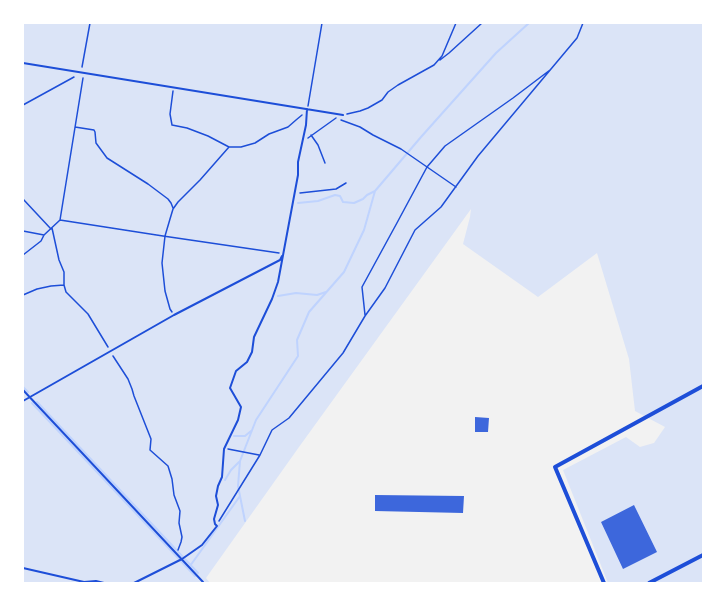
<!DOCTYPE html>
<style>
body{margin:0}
#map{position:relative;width:726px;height:606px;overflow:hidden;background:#f2f2f2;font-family:"Nunito Sans",sans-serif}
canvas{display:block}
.frame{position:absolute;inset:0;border:24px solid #fff;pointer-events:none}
</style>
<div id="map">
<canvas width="726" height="606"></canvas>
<div class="frame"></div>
</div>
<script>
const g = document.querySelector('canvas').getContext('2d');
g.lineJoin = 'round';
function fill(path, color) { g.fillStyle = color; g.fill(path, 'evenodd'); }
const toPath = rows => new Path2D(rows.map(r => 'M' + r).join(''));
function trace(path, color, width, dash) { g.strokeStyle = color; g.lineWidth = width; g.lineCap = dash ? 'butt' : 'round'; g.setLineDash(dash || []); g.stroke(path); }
fill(toPath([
 [23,23,703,23,703,583,608,583,563,470,626,437,640,447,654,443,665,427,635,411,629,359,597,253,538,297,463,244,470,217,471,209,299,447,206,578,210,583,23,583]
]), '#dbe4f7');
trace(toPath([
 [298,203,318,201,335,195,340,196,343,202,354,203,363,199,367,195,375,191],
 [278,296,296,293,317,295,326,292],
 [23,387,28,392],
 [37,402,198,573],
 [32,403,195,576],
 [234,436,245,436,251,431],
 [225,480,231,470,239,462],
 [245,521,238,486,240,461,256,420,298,356,297,340,309,312,344,272,364,230,375,191,421,137,496,53,529,23],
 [190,566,240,496]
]), '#bfd3fe', 2);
fill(toPath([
 [475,417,489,418,488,432,475,432],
 [375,495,464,496,463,513,375,511],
 [634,505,657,552,623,569,601,522]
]), '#3d67dc');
trace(toPath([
 [440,60,449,53,482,23],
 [82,67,90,23],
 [173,91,170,114,172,125,187,128,208,136,229,147,241,147,255,143,269,134,288,127,296,120,302,115],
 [23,105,74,77],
 [308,106,322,23],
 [347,114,360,111,368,108,382,100,388,92,398,85,434,65,442,56,456,23],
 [341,120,360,127,373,135,401,149,456,187],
 [75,127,94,130,95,132,96,143,107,158,148,184,168,199,171,203,173,208],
 [311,135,318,145,325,163],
 [308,138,336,118],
 [300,193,336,189,346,183],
 [23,199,51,229],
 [60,220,83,78],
 [52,228,59,260,64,272,64,285,66,292,88,314,108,347],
 [23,231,44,235],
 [23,255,41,241,44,235,60,220,163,236,279,253],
 [23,295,37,289,51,286,64,285],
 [172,312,170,309,165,291,162,263,165,236,170,219,173,209,178,202,200,180,229,147],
 [365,315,362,287,398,221,427,167,445,146,513,98,550,70],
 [113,356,128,379,132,389,134,396,151,439,150,450,168,466,172,479,174,495,180,511,179,523,182,537,181,542,178,550],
 [228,449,259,455],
 [219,521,260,455,272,430,289,418,343,353,365,316,385,288,415,230,441,207,478,156,577,38,583,23]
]), '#1d4ed8', 1.5);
trace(toPath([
 [23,63,343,115],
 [23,390,99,471,203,582],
 [23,401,174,315,280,260,282,256],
 [23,568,84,582,96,581,104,583],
 [134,583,182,559,202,545,217,526,215,524,214,519,218,505,216,496,218,486,222,477,224,449,238,420,241,407,230,388,236,371,247,362,252,352,254,337,272,299,278,282,298,175,298,162,306,125,307,109]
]), '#1d4ed8', 2);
trace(toPath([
 [604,583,555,467,703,386],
 [649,583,703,555]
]), '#1d4ed8', 4);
</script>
